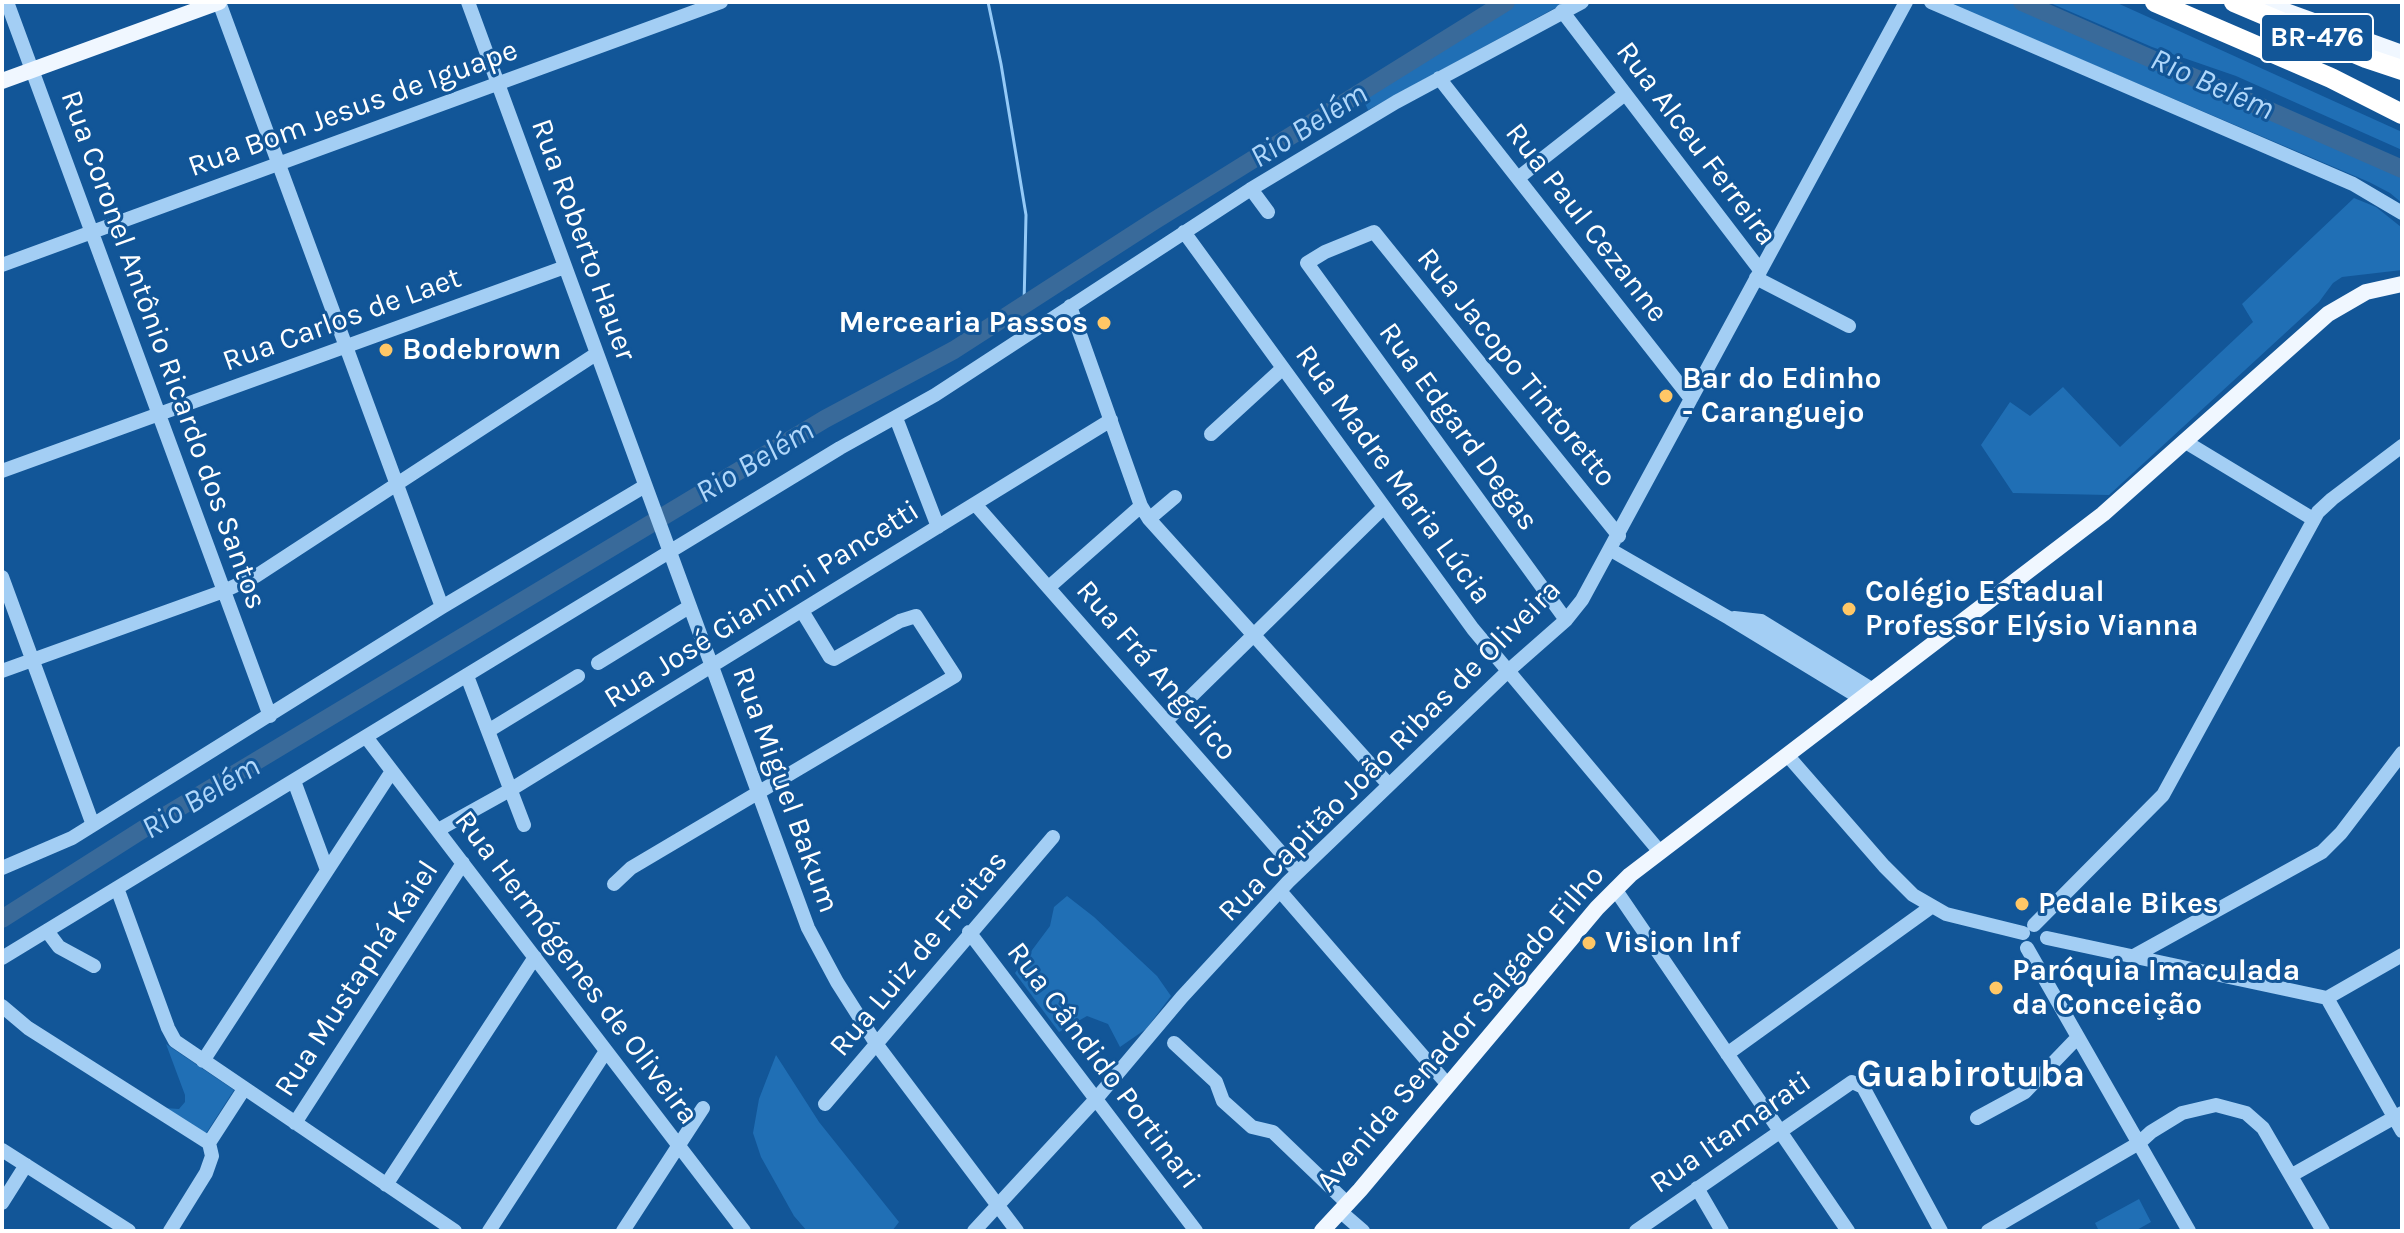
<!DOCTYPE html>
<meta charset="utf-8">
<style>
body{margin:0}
#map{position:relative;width:2404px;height:1233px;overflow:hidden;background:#125698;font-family:Karla,sans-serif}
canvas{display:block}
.frame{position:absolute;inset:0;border:4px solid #fff;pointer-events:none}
</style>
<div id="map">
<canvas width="2404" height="1233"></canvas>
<div class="frame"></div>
</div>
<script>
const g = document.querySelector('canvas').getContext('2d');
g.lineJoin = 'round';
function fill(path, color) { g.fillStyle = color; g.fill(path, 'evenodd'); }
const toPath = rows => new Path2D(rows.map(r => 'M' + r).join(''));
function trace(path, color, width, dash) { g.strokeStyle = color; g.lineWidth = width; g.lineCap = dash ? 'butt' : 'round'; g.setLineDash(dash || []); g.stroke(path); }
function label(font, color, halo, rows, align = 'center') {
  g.font = font + ' Karla,sans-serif'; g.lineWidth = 6; g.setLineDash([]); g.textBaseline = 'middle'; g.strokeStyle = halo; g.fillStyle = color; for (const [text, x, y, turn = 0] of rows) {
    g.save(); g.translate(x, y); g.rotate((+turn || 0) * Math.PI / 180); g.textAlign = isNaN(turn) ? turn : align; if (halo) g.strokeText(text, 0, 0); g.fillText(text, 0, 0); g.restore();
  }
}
fill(toPath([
 [1517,2,1566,2,1368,110,1363,99],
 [1946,2,2012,2,2246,104,2402,174,2402,203,2390,193,2369,182],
 [2048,2,2115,2,2402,132,2402,150,2236,76,2152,47],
 [2354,198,2376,207,2401,227,2402,270,2342,277,2333,283,2319,302,2109,495,2013,493,1981,445,2010,402,2030,416,2063,387,2120,447,2253,322,2242,304],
 [1067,896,1094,917,1157,976,1171,996,1146,1029,1120,1047,1108,1024,1087,1016,1059,1032,1015,973,1050,926,1054,907],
 [166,1044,234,1090,205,1135,165,1108,179,1109,185,1102,185,1095],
 [776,1055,819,1122,899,1222,892,1231,807,1231,794,1216,761,1157,753,1133,759,1099],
 [2139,1199,2151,1222,2135,1231,2099,1231,2095,1223]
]), '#206fb5');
trace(toPath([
 [988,2,1001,64,1026,215,1024,305]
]), '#95caf7', 3);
trace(toPath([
 [2022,2,2402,169],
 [2,919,145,828,825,419,954,350,1154,221,1506,2]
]), '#396a9a', 18);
trace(toPath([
 [7,2,270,716],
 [219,2,442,607],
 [468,2,808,928,837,982,877,1045,1017,1231],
 [1931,2,2353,184,2402,213],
 [1562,11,1760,270],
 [1439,78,1691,399],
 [1518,178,1625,94],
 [1251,189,1268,212],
 [1184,232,1473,629,1660,852],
 [2,265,721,2],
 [1756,278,1849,326],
 [1070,306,1141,506,1149,519,1389,785],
 [896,418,938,527],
 [1211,434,1283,368],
 [2184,441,2313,519],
 [2,471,565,267],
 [975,504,1298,872],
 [1149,519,1175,497],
 [1611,550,1729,618,1862,699],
 [2,577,93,825],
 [1049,587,1141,506],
 [1734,618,1761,621,1873,690],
 [1566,620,1307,263,1325,252,1374,232,1619,536],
 [598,663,689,607],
 [2,671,224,591,256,576,596,354],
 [467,676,524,825],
 [1166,721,1384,507],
 [488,731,578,676],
 [366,737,744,1231],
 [1788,756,1884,866,1913,895,1946,914,2023,933],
 [294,781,327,870],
 [438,830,510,790,1111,420],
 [2,868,72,838,442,607,645,486],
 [614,884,631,868,955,676,916,616,900,621,834,659,830,657,802,611],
 [117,888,168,1028,175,1041,455,1231],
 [1615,889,1848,1231],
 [1280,891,1448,1085],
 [2034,925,2163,795,2318,512,2332,499,2402,446],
 [47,931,59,947,94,966],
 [969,932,1196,1231],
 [2047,938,2327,998,2402,1131],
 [2027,948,2189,1231],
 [2134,956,2322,852,2341,833,2402,753],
 [2,958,840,448,935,395,1251,189,1396,102,1582,2],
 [2327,998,2402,955],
 [2,1006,28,1028,209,1143],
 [1174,1043,1216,1082,1223,1101,1252,1127,1273,1132,1348,1204],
 [1727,1054,1931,907],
 [203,1061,392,771],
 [825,1104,1053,837],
 [1977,1118,2025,1092,2078,1037],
 [295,1123,463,863],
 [2,1150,129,1231],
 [2292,1175,2402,1113],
 [386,1185,535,957],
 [1697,1188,1722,1231],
 [2,1203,26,1165],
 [1341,1212,1363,1231],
 [170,1231,206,1173,212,1156,209,1143,244,1089],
 [489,1231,606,1051],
 [623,1231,703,1108],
 [974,1231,1096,1099,1182,997,1288,882,1508,671,1566,620,1582,600,1906,2],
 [1636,1231,1852,1082,1863,1087,1941,1231],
 [1988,1231,2139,1143,2151,1132,2182,1113,2216,1105,2246,1113,2263,1128,2323,1231]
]), '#a3cef4', 14);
trace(toPath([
 [2261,2,2402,53],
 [2,81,219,2],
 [1322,1231,1360,1190,1597,908,1630,875,2103,514,2328,314,2366,292,2402,284]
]), '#f0f7ff', 16);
trace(toPath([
 [2155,2,2331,78,2402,114],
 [2234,2,2366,58,2402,70]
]), '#fff', 20);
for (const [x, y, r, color] of [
 [1104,323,8,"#ffc766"],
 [386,350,8,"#ffc766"],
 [1666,396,8,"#ffc766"],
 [1849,609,8,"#ffc766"],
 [2022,904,8,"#ffc766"],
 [1589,943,8,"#ffc766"],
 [1996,988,8,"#ffc766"]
]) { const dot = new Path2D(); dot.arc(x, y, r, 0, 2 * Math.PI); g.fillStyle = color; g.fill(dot); trace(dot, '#125698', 3); }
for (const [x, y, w] of [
 [2317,38,112]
]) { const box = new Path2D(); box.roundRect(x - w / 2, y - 24, w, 48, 6); g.fillStyle = '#125698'; g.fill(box); trace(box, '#fff', 2); }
label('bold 28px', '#fff', null, [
 ["BR-476",2317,38]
]);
label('30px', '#fff', '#125698', [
 ["Rua Bom Jesus de Iguape",353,109,-20],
 ["Rua Alceu Ferreira",1696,144,53],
 ["Rua Paul Cezanne",1586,223,52],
 ["Rua Roberto Hauer",583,240,70],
 ["Rua Carlos de Laet",342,320,-20],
 ["Rua Coronel Antônio Ricardo dos Santos",163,350,70],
 ["Rua Jacopo Tintoretto",1516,368,51],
 ["Rua Edgard Degas",1458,427,54],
 ["Rua Madre Maria Lúcia",1393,475,54],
 ["Rua José Gianinni Pancetti",762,605,-32],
 ["Rua Frá Angélico",1156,671,49],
 ["Rua Capitão João Ribas de Oliveira",1390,751,-45],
 ["Rua Miguel Bakum",785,790,70],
 ["Rua Luiz de Freitas",919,954,-50],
 ["Rua Hermógenes de Oliveira",576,968,53],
 ["Rua Mustaphá Kaiel",357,979,-57],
 ["Avenida Senador Salgado Filho",1461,1029,-49],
 ["Rua Cândido Portinari",1103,1066,53],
 ["Rua Itamarati",1731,1133,-35]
]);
label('bold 30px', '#fff', '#125698', [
 ["Mercearia Passos",1088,323,"right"],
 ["Bodebrown",402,350],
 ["Bar do Edinho",1682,379],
 ["- Caranguejo",1682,413],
 ["Colégio Estadual",1865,592],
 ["Professor Elýsio Vianna",1865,626],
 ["Pedale Bikes",2038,904],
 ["Vision Inf",1605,943],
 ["Paróquia Imaculada",2012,971],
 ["da Conceição",2012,1005]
], 'left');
label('italic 32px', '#b0d7fa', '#125698', [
 ["Rio Belém",2212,85,24],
 ["Rio Belém",1309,126,-32],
 ["Rio Belém",755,462,-31],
 ["Rio Belém",201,798,-31]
]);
label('bold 38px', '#fff', '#125698', [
 ["Guabirotuba",1971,1075]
]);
</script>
